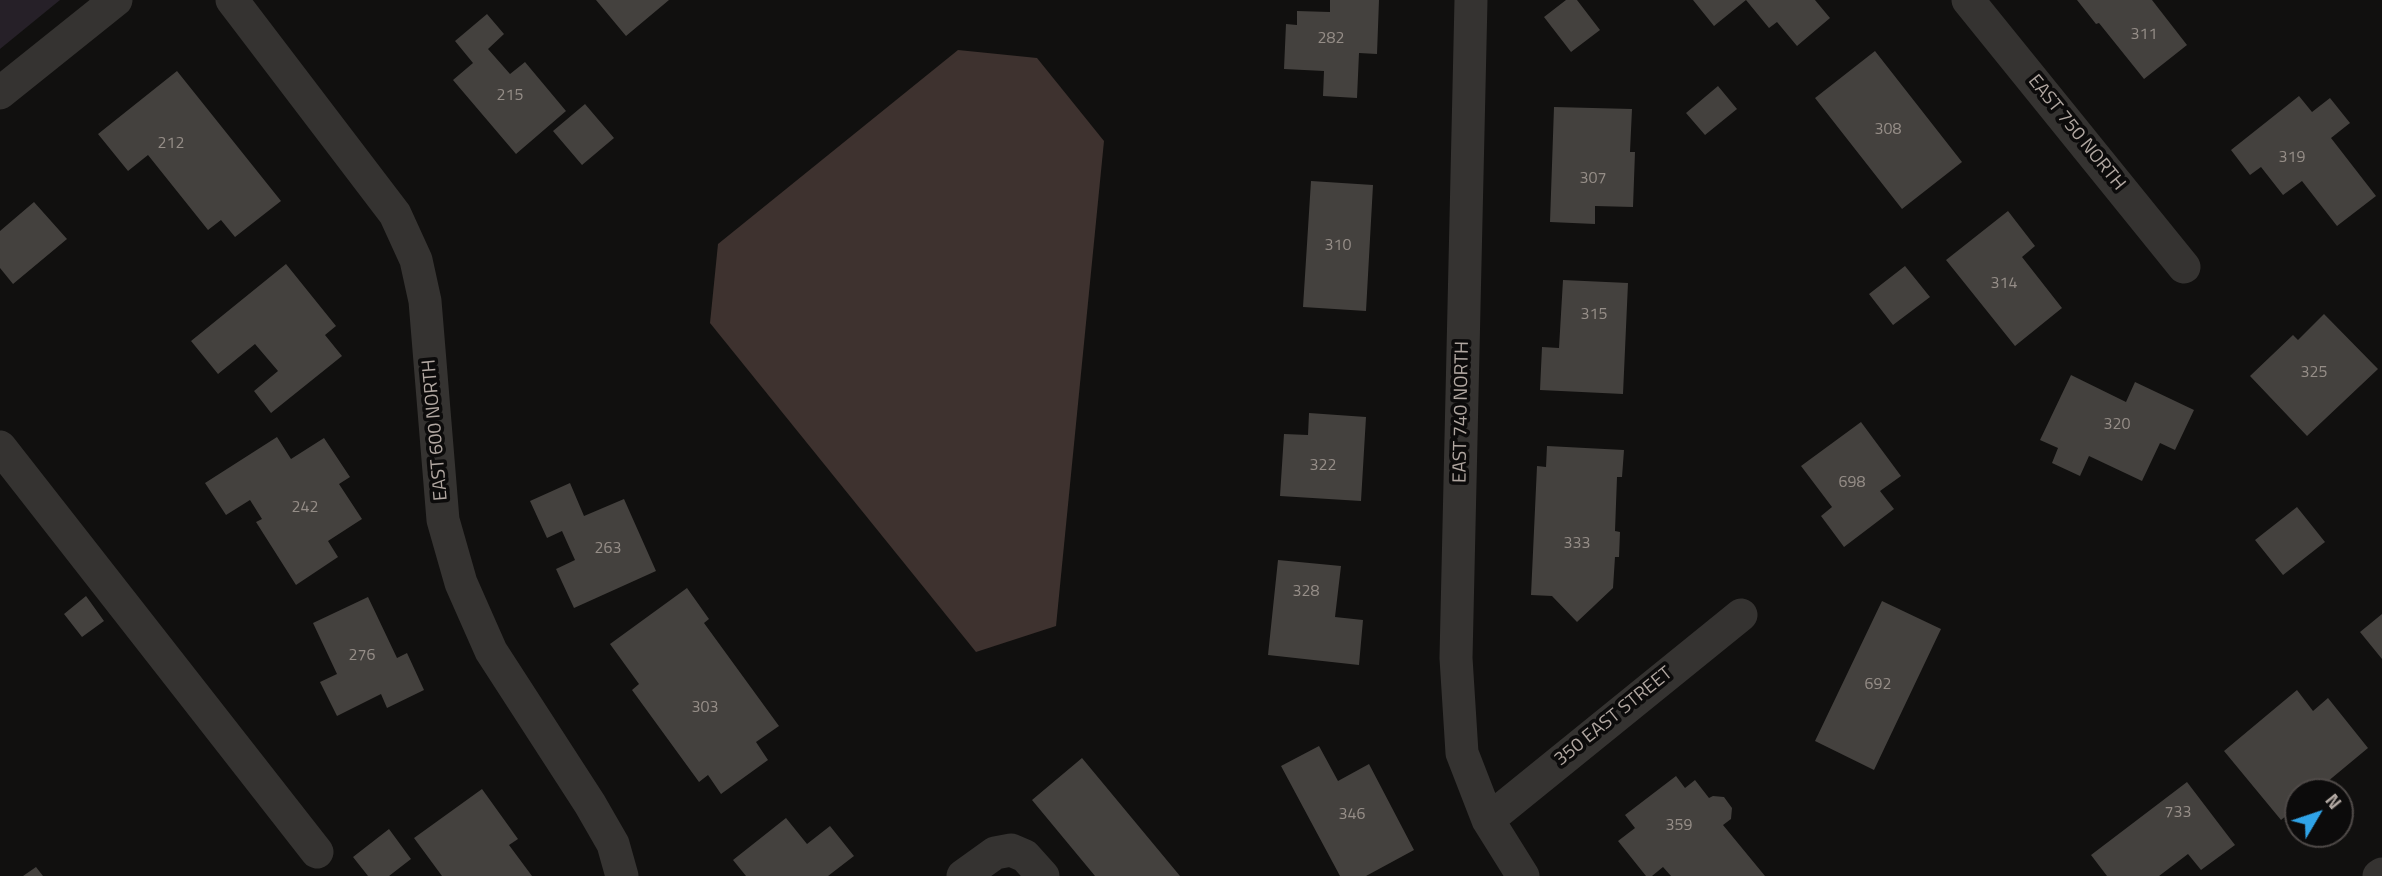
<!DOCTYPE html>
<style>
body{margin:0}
#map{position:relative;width:2382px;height:876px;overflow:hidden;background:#11100f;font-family:"Titillium Web",sans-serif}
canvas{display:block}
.north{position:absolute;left:2284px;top:778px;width:70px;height:70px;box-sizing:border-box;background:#0c0b0b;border:2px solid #4e4947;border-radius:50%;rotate:51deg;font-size:19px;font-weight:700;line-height:28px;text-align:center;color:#b1a7a1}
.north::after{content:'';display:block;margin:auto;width:24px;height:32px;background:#30a4e8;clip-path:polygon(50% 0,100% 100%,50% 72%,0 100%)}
</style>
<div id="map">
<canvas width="2382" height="876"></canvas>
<div class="north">N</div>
</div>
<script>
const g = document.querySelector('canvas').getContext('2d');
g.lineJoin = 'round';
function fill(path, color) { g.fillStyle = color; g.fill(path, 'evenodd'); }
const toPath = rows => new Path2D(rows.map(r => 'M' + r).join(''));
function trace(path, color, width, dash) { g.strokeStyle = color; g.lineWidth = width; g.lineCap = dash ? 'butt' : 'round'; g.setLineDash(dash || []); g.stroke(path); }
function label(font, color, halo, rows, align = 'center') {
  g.font = font + ' "Titillium Web",sans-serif'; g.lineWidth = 7; g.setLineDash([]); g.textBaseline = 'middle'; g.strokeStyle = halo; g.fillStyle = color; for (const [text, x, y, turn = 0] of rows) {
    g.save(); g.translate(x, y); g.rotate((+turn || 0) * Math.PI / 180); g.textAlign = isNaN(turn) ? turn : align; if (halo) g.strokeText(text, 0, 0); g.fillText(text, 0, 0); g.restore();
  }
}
fill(toPath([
 [0,0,60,0,0,49]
]), '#262028');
fill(toPath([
 [958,50,1037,58,1104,141,1056,626,976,652,710,323,718,244]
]), '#3e322f');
fill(toPath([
 [596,0,669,0,626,36],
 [1330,0,1379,0,1377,54,1359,53,1357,98,1323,96,1324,71,1284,69,1286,24,1297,25,1297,11,1330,12],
 [1566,0,1577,0,1600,30,1571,52,1544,17],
 [1693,0,1815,0,1830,18,1797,46,1777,22,1769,28,1746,0,1714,26],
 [2077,0,2152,0,2187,45,2144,79,2099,23,2096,24],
 [487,14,504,34,488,49,510,74,525,62,566,111,516,154,453,80,473,63,455,41],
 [1875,51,1962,162,1902,209,1815,98],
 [177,71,281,201,235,237,221,220,208,230,148,155,128,171,98,134],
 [1718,86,1737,109,1705,135,1686,113],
 [2299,96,2312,112,2330,98,2350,123,2331,138,2376,196,2337,226,2302,181,2283,195,2261,167,2250,175,2231,150],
 [585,104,614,138,582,165,553,131],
 [1554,107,1632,109,1630,152,1635,152,1633,207,1595,206,1595,224,1550,222],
 [1311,181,1373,185,1366,311,1303,307],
 [34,202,67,239,13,284,0,268,0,231],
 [2008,211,2035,246,2022,257,2062,308,2015,346,1946,260],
 [286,264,336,326,325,335,342,356,271,413,254,391,278,371,255,344,218,374,191,341],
 [1905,266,1930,297,1893,325,1869,294],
 [1563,280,1628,283,1623,394,1540,390,1542,347,1559,348],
 [2324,314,2378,369,2307,436,2250,376,2293,335,2298,340],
 [2071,375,2126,402,2135,382,2194,410,2175,450,2160,443,2142,481,2089,456,2080,476,2052,463,2058,448,2040,440],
 [1309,413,1366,417,1361,501,1280,496,1284,434,1308,435],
 [1861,422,1901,476,1880,491,1894,509,1844,547,1821,516,1832,507,1801,466],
 [277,437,291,459,324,438,350,477,339,484,362,519,328,541,338,557,296,585,256,522,262,519,250,500,226,515,205,483],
 [1547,446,1624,450,1622,477,1617,477,1615,531,1620,532,1619,557,1615,557,1613,588,1577,622,1552,596,1531,595,1537,466,1546,467],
 [570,483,584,516,624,499,656,571,574,608,556,569,575,560,562,531,547,538,530,501],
 [2297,507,2325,542,2283,575,2255,540],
 [1278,560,1341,566,1335,617,1363,620,1359,665,1268,655],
 [687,588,709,619,704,623,779,726,756,742,768,760,721,794,708,775,699,782,632,690,639,684,610,644],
 [86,596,104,621,82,637,64,614],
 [368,597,397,658,407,653,424,690,387,708,381,694,337,716,320,682,337,674,313,623],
 [1882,601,1941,629,1874,770,1815,741],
 [2382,614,2382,659,2360,632],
 [2297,690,2313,711,2328,698,2368,748,2315,792,2298,792,2298,806,2281,820,2224,751],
 [1319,746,1338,781,1369,764,1414,850,1366,876,1340,876,1281,766],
 [1082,758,1180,876,1095,876,1032,800],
 [1676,776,1685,788,1695,780,1709,798,1713,796,1724,797,1732,808,1731,819,1723,825,1765,876,1671,876,1663,867,1652,876,1646,876,1618,841,1635,828,1625,815],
 [2187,782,2235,845,2201,870,2188,854,2159,876,2107,876,2091,855],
 [482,789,518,839,509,845,532,876,442,876,414,838],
 [786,818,807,844,830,826,854,856,828,876,746,876,733,860],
 [389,829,411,859,389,876,368,876,353,857],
 [36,867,43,876,23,876]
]), '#44413e');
trace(toPath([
 [232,0,395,214,416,260,425,301,443,520,461,583,491,651,590,804,613,844,622,876],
 [1471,0,1456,658,1462,753,1488,820,1523,876],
 [1968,0,2184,267],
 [0,93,116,0],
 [0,447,317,852],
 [1488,820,1741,615],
 [963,876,995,853,1011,850,1025,856,1043,876],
 [2379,876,2382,874]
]), '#353331', 33);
label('16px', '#968e88', null, [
 ["311",2144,35],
 ["282",1331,39],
 ["215",510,96],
 ["308",1888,130],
 ["212",171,144],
 ["319",2292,158],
 ["307",1593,179],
 ["310",1338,246],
 ["314",2004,284],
 ["315",1594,315],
 ["325",2314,373],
 ["320",2117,425],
 ["322",1323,466],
 ["698",1852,483],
 ["242",305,508],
 ["333",1577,544],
 ["263",608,549],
 ["328",1306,592],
 ["276",362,656],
 ["692",1878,685],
 ["303",705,708],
 ["733",2178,813],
 ["346",1352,815],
 ["359",1679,826]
]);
label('19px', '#b1a7a1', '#0c0b0b', [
 ["EAST 750 NORTH",2076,133,51],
 ["EAST 740 NORTH",1462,412,-89],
 ["EAST 600 NORTH",436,430,-95],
 ["350 EAST STREET",1614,717,-39]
]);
</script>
